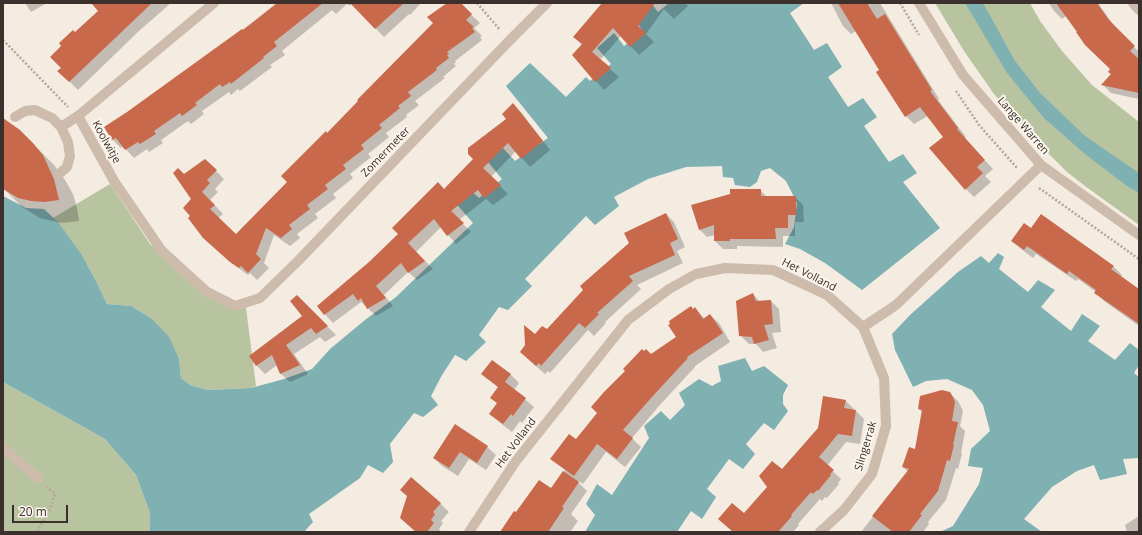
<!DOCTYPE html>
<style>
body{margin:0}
#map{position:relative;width:1142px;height:535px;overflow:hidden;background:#f4ebe1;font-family:"Open Sans",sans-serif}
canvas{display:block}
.frame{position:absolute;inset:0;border:4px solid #3b302b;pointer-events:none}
.scale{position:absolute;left:12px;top:505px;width:56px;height:18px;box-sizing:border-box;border:2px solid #3b302b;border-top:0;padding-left:5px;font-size:12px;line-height:14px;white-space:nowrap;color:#3b302b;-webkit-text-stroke:3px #fbf5ee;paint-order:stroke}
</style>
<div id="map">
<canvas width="1142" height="535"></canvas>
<div class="frame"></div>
<div class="scale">20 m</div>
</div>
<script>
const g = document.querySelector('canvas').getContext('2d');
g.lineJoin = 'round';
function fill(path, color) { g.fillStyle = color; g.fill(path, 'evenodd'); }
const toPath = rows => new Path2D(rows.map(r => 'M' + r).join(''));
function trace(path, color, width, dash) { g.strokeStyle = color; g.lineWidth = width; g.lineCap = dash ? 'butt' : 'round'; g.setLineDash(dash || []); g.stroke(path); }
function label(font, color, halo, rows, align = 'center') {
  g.font = font + ' "Open Sans",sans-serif'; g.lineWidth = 4; g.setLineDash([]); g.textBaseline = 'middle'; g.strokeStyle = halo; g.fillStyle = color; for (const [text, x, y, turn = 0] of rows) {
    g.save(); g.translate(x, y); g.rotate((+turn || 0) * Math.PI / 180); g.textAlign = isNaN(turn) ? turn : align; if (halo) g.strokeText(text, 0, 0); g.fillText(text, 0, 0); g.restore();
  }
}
fill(toPath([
 [935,3,1030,3,1040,21,1062,51,1092,85,1139,122,1139,225,1085,186,1067,172,1032,137,994,94,964,51],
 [110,184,150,244,206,297,229,306,246,308,256,386,251,388,208,390,190,385,181,378,179,359,151,318,131,306,107,304,96,281,82,255,53,218],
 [3,382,105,439,136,475,150,513,150,532,3,532,3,454,39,473,3,443]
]), '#b8c4a0');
fill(toPath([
 [651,3,658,12,669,3,804,3,790,13,814,50,827,43,842,67,828,77,848,107,863,98,877,117,864,126,889,162,903,154,917,173,903,182,940,228,862,290,825,263,800,249,785,244,794,227,797,203,786,181,770,168,761,171,757,182,750,187,735,185,733,178,723,177,722,166,686,167,648,179,614,197,619,206,595,225,586,216,525,279,532,286,508,310,499,307,479,335,486,342,466,361,455,355,442,375,431,396,438,405,423,417,414,413,390,444,393,462,383,473,368,465,360,478,309,514,313,522,304,532,150,532,150,513,136,475,105,439,3,382,3,196,26,208,44,209,58,222,82,255,96,281,107,304,131,306,151,318,169,337,179,359,181,378,190,385,208,390,251,388,284,379,312,369,330,349,365,320,396,297,473,223,453,200,468,188,479,198,502,179,488,162,503,148,515,161,548,138,506,86,530,63,566,97,586,77,590,81,611,64,597,48,614,33,624,46,643,31,633,17],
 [965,3,983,3,1015,61,1040,93,1085,136,1139,173,1139,193,1127,186,1085,154,1044,118,1007,73],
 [998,253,1004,257,999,269,1028,292,1038,280,1055,290,1041,307,1071,331,1082,314,1100,326,1088,341,1115,360,1130,343,1139,350,1139,365,1134,373,1139,377,1139,458,1123,459,1127,474,1100,480,1094,465,1077,471,1052,487,1024,519,1042,532,940,532,953,526,979,484,983,468,968,466,971,449,990,431,983,405,972,390,947,379,926,381,913,387,895,350,892,334,910,315,958,272,981,256,989,263],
 [745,358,752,371,764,366,788,385,783,395,783,404,788,411,774,430,764,423,746,444,755,454,743,469,729,459,707,489,716,497,702,519,691,511,677,532,585,532,595,515,586,504,597,484,612,495,649,438,644,426,661,411,670,420,685,405,679,393,699,379,712,386,721,381,718,366]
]), '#7fb0b2');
fill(toPath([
 [25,3,47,3,31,12],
 [95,3,171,3,140,30,78,90,59,71,62,68,75,33,99,11],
 [279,3,421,3,410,15,409,14,384,37,352,4,349,6,347,4,336,14,332,10,282,51,285,55,270,65,272,67,240,91,238,89,231,95,229,92,202,111,204,114,191,124,188,121,161,140,163,143,149,152,147,149,134,158,123,146,121,148,113,140,105,127,128,113],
 [449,3,459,3,480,23,474,28,482,36,480,37,482,40,455,61,456,62,454,64,456,66,443,77,445,78,415,101,419,105,406,115,407,117,386,133,389,137,368,154,371,157,350,174,353,178,333,194,336,198,315,214,318,218,297,234,300,238,290,246,274,235,264,263,269,268,257,280,250,273,248,275,230,262,213,246,192,216,192,199,184,175,205,160,224,179,215,189,218,192,210,200,223,214,218,218,236,236,288,182,327,134,434,23],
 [604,3,685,3,688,6,674,19,664,9,646,34,654,42,639,55,621,36,600,60,619,77,604,90,573,55,582,45,575,37],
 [831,3,880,3,939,99,938,100,966,137,964,138,993,169,985,176,991,182,974,197,966,189,944,137,928,116,914,124,906,116,881,70,856,31,851,34,843,26],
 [1049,3,1098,3,1117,30,1139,52,1139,99,1111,93,1103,85,1113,75,1111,69,1066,16,1062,19,1054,11],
 [513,104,521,112,550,150,530,167,516,151,491,177,508,194,493,205,486,199,459,220,471,232,456,244,441,227,416,252,433,269,417,280,408,272,384,295,393,306,376,316,361,302,333,323,318,307,370,263,445,190,474,159,508,119],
 [3,120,32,143,54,165,65,180,73,194,77,208,79,221,61,223,40,218,22,207,3,188],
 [760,190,767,197,795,197,803,205,804,222,795,222,795,236,783,236,783,247,737,246,737,249,723,249,715,241,715,235,707,237,699,229],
 [666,214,674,222,685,247,677,251,683,263,637,285,641,289,605,322,606,323,594,336,588,330,550,373,548,371,545,374,529,360,535,336,547,331],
 [1031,229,1113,266,1122,275,1120,277,1139,295,1139,326,1104,301,1096,293,1096,292,1078,279,1076,281,1036,254,1033,258,1021,249,1012,241],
 [753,294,760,302,771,301,779,309,781,332,772,333,777,348,763,352,756,344,749,344,740,335],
 [297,296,336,335,325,342,320,337,294,354,308,374,290,382,281,374,277,365,265,374,256,365,303,316],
 [695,308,705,319,710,315,719,323,730,342,695,366,695,367,659,406,632,438,641,447,625,467,606,452,583,484,579,481,578,482,587,491,571,514,578,521,570,532,502,532,516,513,551,489,565,470,552,459,576,441,651,355,677,337,693,310],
 [493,361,511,375,519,383,514,390,534,407,522,423,520,421,512,432,499,422,490,414,498,404,491,398,499,388,483,374],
 [949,393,958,401,963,411,960,426,965,431,961,453,962,454,958,469,956,468,946,500,928,522,929,524,923,532,861,532,908,472,903,467,916,450,922,412,919,409],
 [845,400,854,409,853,411,856,411,864,419,860,444,846,442,827,466,841,479,838,483,839,484,827,498,825,497,822,501,820,499,798,524,799,525,793,532,733,532,744,515],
 [455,426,487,447,496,455,486,470,469,459,458,476,442,466,434,458],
 [440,503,449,512,441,521,443,523,439,529,442,532,416,532,401,518],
 [1139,516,1139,532,1127,532,1125,525]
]), '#0003');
fill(toPath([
 [91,3,152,3,69,82,57,71,61,68,50,57,61,46,59,43,73,30,75,32,98,11],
 [277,3,323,3,274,42,277,46,263,57,264,58,231,84,230,82,222,87,220,84,195,103,197,105,182,116,180,113,154,131,156,134,140,144,138,142,125,150,116,138,112,140,104,127,127,112,242,29,243,30],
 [350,3,404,3,375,29],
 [447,3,461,3,472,14,466,20,474,27,472,28,475,32,447,52,449,54,447,55,449,58,436,68,437,70,408,92,411,96,398,106,400,108,379,125,382,128,361,145,364,149,343,165,346,169,325,185,328,189,307,205,310,209,289,225,292,229,281,238,266,228,256,254,261,259,248,273,241,266,239,268,230,262,203,238,188,218,190,216,183,208,191,199,173,173,178,168,184,174,205,159,217,170,207,180,210,183,202,192,215,205,210,209,236,234,287,182,281,176,326,131,327,133,358,101,357,100,433,23,427,17],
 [602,3,655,3,638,26,646,33,630,47,613,28,592,52,611,68,595,82,572,55,582,44,573,37],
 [838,3,867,3,877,19,885,14,932,90,930,91,958,128,957,129,985,160,977,167,983,173,965,190,929,148,943,137,920,107,905,117,876,72,879,70],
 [1056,3,1097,3,1109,20,1135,46,1130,51,1139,59,1139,93,1101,85,1111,74,1108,72,1110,69,1085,45,1076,32,1077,32],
 [513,103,543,141,521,159,508,143,483,168,501,185,484,198,478,190,451,211,464,223,447,236,434,219,408,243,425,261,408,273,401,263,376,286,386,298,367,309,361,298,358,301,353,294,324,315,317,306,369,262,398,234,392,228,438,182,444,189,473,159,468,154,468,148,506,119,502,114],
 [3,118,20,130,33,143,43,155,54,179,59,200,44,202,31,201,18,198,3,189],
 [730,189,761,189,761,196,796,196,796,215,788,215,788,228,775,228,776,239,730,239,730,241,714,241,714,225,699,230,691,205,730,194],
 [666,213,678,239,670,243,675,255,629,276,633,281,597,313,599,314,585,328,579,323,541,366,539,363,536,366,520,352,525,345,524,325,535,334,542,326,547,329,583,290,580,286,629,243,624,233],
 [1041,214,1114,266,1111,269,1139,289,1139,324,1094,293,1096,290,1069,271,1067,274,1027,246,1024,250,1011,241,1024,223,1031,228],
 [753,293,756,301,771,300,773,324,764,325,769,340,754,344,752,337,739,336,736,301],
 [297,295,328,326,316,334,311,328,286,345,300,365,280,374,272,355,256,366,249,356,302,316,290,301],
 [691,306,693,309,695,307,703,319,710,314,723,333,687,357,688,358,651,398,623,430,633,438,617,459,597,444,574,476,550,459,569,434,576,439,597,413,591,407,604,392,625,371,623,369,642,349,644,351,646,349,651,354,676,337,668,325,670,324,669,321],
 [492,360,511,374,505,382,526,398,513,416,511,414,503,424,489,414,497,403,490,398,498,387,481,374],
 [942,390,950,392,953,397,955,402,952,421,958,422,953,445,954,445,950,461,947,460,938,491,920,514,922,515,909,532,893,532,872,516,909,469,902,467,909,447,915,449,922,410,918,409,920,396],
 [823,396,846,400,844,408,856,410,852,436,838,434,819,457,834,470,830,474,831,475,818,491,817,490,813,494,811,492,791,515,792,516,778,532,733,532,718,519,732,503,744,513,767,487,759,476,772,461,782,469,818,428],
 [455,424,488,446,477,463,460,452,449,468,433,458],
 [563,471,579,482,562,507,564,508,548,532,500,532,514,511,516,512,539,480,551,488],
 [411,477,441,503,433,512,435,514,431,520,434,523,427,532,416,532,400,518,407,496,400,490]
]), '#c8694b');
trace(toPath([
 [477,3,500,30],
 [900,3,919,35],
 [3,40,68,107],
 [956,91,979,125,1017,168],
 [1039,188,1139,259],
 [37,532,50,509,55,494,47,487]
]), '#b9a596', 2.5, [2, 2]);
trace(toPath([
 [15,117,25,111,35,110,52,118,61,127,68,142,70,156,67,167,59,174],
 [61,127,78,116]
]), '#cdbbac', 10);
trace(toPath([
 [214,3,78,116,114,181,162,251,207,292,235,306,260,298,298,261,510,40,547,3],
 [919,3,963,75,1041,165,1139,235],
 [1133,3,1139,10],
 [3,448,38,478],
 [469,532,516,461,628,320,669,289,696,274,725,268,773,270,827,295,863,327,896,305,1041,165],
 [820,532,844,510,872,474,886,426,884,378,863,327]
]), '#cdbbac', 10);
label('11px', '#3b302b', '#fbf5ee', [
 ["Lange Warren",1023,126,49],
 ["Koolwitje",106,142,61],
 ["Zomermeter",386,152,-46],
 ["Het Volland",809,275,27],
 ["Het Volland",516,443,-53],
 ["Slingerrak",866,446,-73]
]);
</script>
